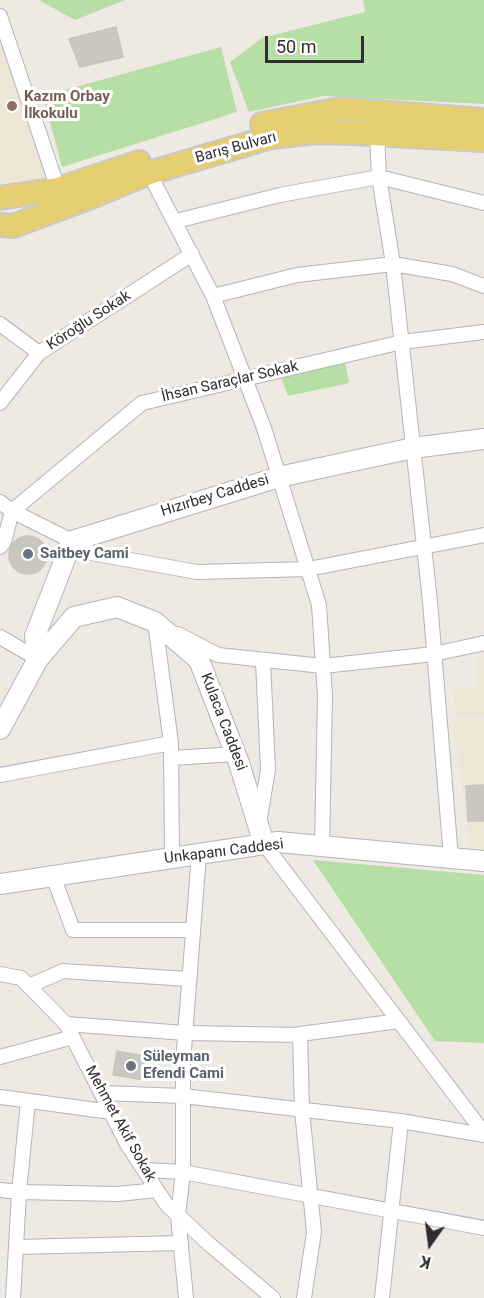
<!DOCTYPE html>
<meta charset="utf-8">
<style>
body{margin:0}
#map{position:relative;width:484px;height:1298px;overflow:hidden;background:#eee9e2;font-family:Roboto,sans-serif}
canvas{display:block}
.north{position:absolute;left:400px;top:1214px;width:60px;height:60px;-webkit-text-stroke:4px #fff;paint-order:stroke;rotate:194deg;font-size:16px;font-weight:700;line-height:24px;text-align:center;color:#2e2e2e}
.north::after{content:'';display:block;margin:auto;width:21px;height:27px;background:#2e2e2e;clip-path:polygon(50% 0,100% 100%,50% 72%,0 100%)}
.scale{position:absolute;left:265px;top:36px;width:99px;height:27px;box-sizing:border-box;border:3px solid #2e2e2e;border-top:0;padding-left:8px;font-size:18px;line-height:21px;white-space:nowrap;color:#2e2e2e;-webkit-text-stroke:4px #fff;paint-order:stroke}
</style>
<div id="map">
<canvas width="484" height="1298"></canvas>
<div class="north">K</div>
<div class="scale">50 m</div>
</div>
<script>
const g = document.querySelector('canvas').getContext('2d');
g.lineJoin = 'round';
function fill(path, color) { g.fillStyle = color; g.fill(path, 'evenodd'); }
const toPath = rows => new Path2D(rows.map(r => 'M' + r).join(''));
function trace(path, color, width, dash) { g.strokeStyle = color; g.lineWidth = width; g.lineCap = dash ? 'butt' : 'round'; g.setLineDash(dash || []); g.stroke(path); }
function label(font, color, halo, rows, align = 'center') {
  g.font = font + ' Roboto,sans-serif'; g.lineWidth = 6; g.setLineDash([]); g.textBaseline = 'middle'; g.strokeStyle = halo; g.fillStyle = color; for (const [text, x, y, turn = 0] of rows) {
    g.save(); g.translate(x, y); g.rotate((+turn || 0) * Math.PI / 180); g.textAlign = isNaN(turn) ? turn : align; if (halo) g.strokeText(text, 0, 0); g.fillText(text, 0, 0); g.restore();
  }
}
fill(toPath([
 [0,34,47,179,0,186],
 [484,657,484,717,457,718,452,689,477,686,475,659],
 [453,721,484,721,484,850,470,850]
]), '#ede6d4');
fill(toPath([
 [39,0,125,0,75,20],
 [363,0,484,0,484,104,323,96,249,112,230,62,262,38,365,12],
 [221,47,237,112,62,167,43,96],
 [345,361,349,383,288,396,281,377],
 [313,860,484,875,484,1043,435,1041]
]), '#b6dea5');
const building = toPath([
 [116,27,123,57,80,67,69,39,116,27],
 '9 555a19 19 0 1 1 38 0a19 19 0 1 1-38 0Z',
 [484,785,484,821,468,821,466,786,484,785],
 [117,1051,149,1057,145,1080,113,1075,117,1051]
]);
fill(building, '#cac7c0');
trace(building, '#c9c5bc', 1.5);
const street = toPath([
 [0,16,58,189],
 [377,133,379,177,393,264,430,601,451,858],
 [149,173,213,296,264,428,319,605,325,696,322,846],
 [176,221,280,195,379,177,484,203],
 [213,296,297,275,393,264,452,274,484,286],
 [0,324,39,353],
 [0,403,39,353,192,254],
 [0,502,12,511,72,541,91,553,197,572,308,569,484,535],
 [12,511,142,403,402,342,484,332],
 [0,547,4,542,12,511],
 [155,622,171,743],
 [178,634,218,655,323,666,434,654,484,643],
 [0,637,38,659],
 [171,758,236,754],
 [0,775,171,743,172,858],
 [259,823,268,770,263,660],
 [264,844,484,1133],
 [199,854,183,1062,183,1172,484,1228],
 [53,876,73,930,193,930],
 [0,974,21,978,66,1024,127,1144,166,1204,209,1244,273,1298],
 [29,986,63,971,189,979],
 [66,1024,185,1033,301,1035],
 [0,1057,73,1037],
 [102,1093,183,1096,401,1121],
 [0,1097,111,1112],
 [144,1170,183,1172,178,1216,186,1298],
 [0,1190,19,1192,28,1101],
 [16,1247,19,1192,118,1194,157,1190],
 [13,1298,16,1247,181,1243],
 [304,1298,314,1232,302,1110,300,1034,399,1021],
 [382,1298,401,1121,484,1135]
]);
const secondary = toPath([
 [38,659,35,636,72,541,279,477,413,448,484,439],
 [0,729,38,659,74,617,117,607,155,622,199,660,239,763,264,844],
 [0,884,278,842,484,861]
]);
const primary = toPath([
 [262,124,340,109,484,120],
 [0,198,58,189,139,162],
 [0,225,13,226,91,197,149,173,271,137,316,132,353,133,484,140]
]);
trace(street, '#b3b4bc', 16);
trace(secondary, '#b3b4bc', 22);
trace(primary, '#c9c9c9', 26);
trace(street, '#fff', 14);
trace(secondary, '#fff', 20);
trace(primary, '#e5ce70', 22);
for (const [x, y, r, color] of [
 [12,106,6,"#8d6e63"],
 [28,554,6,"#6b7280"],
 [131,1066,6,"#6b7280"]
]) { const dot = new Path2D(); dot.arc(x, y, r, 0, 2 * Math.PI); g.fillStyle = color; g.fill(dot); trace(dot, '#fff', 2); }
label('bold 15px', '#785e54', '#fff', [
 ["Kazım Orbay",24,97],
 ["İlkokulu",24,114]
], 'left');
label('15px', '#2e2e2e', '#fff', [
 ["Barış Bulvarı",236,148,-15],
 ["Köroğlu Sokak",89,321,-33],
 ["İhsan Saraçlar Sokak",230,382,-13],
 ["Hızırbey Caddesi",215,496,-17],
 ["Kulaca Caddesi",223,722,69],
 ["Unkapanı Caddesi",224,852,-7],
 ["Mehmet Akif Sokak",120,1124,61]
]);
label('bold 15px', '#5b616d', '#fff', [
 ["Saitbey Cami",40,554],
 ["Süleyman",143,1057],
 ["Efendi Cami",143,1074]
], 'left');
</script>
